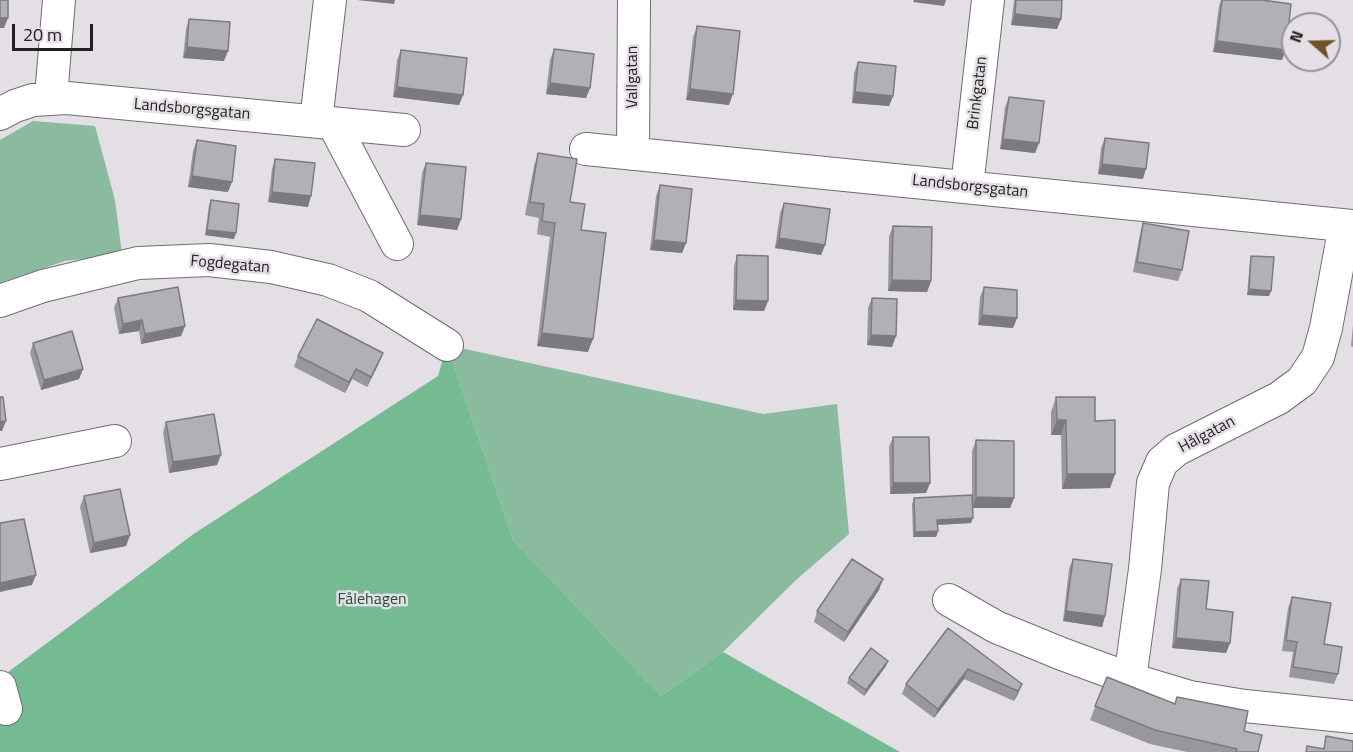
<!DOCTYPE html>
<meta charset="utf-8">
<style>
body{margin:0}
#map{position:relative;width:1353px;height:752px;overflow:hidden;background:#e3dfe5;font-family:"Titillium Web",sans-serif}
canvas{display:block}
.north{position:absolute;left:1281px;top:12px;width:60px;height:60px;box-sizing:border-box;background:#e3dfe5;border:2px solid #969397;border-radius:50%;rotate:290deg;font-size:16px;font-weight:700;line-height:24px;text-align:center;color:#222022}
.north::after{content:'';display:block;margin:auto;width:21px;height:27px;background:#725328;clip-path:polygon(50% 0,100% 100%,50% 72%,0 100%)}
.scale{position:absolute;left:12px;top:24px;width:81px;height:27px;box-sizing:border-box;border:3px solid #222022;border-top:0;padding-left:8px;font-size:18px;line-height:21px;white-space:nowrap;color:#222022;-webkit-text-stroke:4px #e3dfe5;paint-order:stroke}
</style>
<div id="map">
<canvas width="1353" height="752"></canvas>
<div class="north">N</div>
<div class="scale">20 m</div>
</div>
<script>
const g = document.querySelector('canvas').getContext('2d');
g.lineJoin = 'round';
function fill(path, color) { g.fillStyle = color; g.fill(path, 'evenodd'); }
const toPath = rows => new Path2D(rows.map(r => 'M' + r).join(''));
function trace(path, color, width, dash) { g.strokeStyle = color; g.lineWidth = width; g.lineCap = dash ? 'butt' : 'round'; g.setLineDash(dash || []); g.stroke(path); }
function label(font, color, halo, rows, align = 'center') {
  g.font = font + ' "Titillium Web",sans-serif'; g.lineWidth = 5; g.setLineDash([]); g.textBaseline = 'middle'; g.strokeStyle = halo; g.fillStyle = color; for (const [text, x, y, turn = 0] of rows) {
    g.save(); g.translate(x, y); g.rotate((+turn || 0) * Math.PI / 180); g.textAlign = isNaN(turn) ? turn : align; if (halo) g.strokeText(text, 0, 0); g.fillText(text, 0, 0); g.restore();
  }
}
fill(toPath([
 [33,121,95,126,115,200,122,254,65,261,0,283,0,140],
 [447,345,763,414,837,404,849,534,796,580,723,652,661,696,513,540]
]), '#8bbb9e');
fill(toPath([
 [447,345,513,540,661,696,723,652,900,752,0,752,0,678,195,533,438,376]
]), '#74bb91');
const street = toPath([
 [51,97,59,0],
 [0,114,15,106,33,100,67,98,404,130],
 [316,121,330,0],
 [333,123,397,244],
 [586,149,1353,226],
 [633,154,634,0],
 [967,187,988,0],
 [0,301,43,286,138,263,209,260,271,267,328,280,369,296,447,345],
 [0,464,115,441],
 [949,600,996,627,1062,654,1130,679,1190,697,1245,706,1353,717],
 [1130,679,1145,569,1153,483,1162,462,1176,450,1279,398,1302,381,1318,357,1326,328,1345,226],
 [0,687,6,709]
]);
trace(street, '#706d72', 34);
trace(street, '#fff', 32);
fill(toPath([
 [1014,0,1062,0,1061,19,1057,29,1011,25],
 [1221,0,1262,0,1282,60,1213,52,1219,6],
 [189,19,224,61,183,58,186,29],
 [697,26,729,105,686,100,693,37],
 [554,49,590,88,586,98,546,94,550,60],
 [401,50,463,95,459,105,393,97,397,60],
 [858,62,893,96,889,106,852,103,854,73],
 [1009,97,1039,143,1035,153,1000,149,1005,107],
 [1105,138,1143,179,1098,174,1101,148],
 [197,140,228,192,188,187,193,151],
 [538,153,570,202,581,230,588,352,537,346,550,237,537,234,539,218,525,215,534,166],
 [275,159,308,207,268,202,272,169],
 [426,163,461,219,457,230,417,225,422,173],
 [660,185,686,243,682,253,650,250,656,196],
 [211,200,234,239,205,235,209,205],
 [784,203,825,245,821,255,775,248,780,213],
 [1143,223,1182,270,1178,281,1133,272,1140,234],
 [893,226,931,281,927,292,888,291,889,236],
 [737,255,768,301,764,311,733,310,734,266],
 [1251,256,1271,291,1269,296,1247,295,1250,261],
 [984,287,1017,318,1013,328,978,325,980,297],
 [118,298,185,326,181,336,141,344,139,331,119,334,114,308],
 [872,298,892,347,867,345,868,308],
 [1353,325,1353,347,1351,346],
 [33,343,83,369,79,379,41,390,30,353],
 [298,356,379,363,367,387,352,379,345,393,294,367],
 [1056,397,1095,421,1115,474,1110,488,1062,489,1061,435,1051,435,1051,412],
 [166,422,217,465,169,473,163,432],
 [893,437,930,483,926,493,890,494,889,447],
 [976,440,1014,498,1010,508,972,508,971,523,937,525,938,531,936,537,913,537,912,504,914,498,972,500,972,451],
 [84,496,130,535,126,546,90,553,80,507],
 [1073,559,1105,616,1102,627,1063,621,1069,569],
 [1181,579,1206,609,1230,643,1226,653,1172,648,1177,589],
 [879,590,844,642,814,622,817,611],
 [1292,597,1324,644,1338,674,1334,684,1289,677,1293,652,1282,651,1288,608],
 [948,628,1022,684,1018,694,1014,701,964,679,934,718,902,694,906,684],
 [886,666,864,696,847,683,849,678],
 [1107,677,1175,704,1177,697,1244,731,1258,752,1187,752,1150,744,1090,720]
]), '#97979d');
fill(toPath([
 [357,0,395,0,394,4],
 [914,0,946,0,944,6,913,2],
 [1015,14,1061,19,1057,29,1011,25],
 [0,18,8,18,4,28,0,28],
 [1217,41,1286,50,1282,60,1213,52],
 [187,47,228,51,224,61,183,58],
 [550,83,590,88,586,98,546,94],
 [397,87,463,95,459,105,393,97],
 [690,89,733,94,729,105,686,100],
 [855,92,893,96,889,106,852,103],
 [1003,139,1039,143,1035,153,1000,149],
 [1102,164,1146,169,1143,179,1098,174],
 [192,176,232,182,228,192,188,187],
 [272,192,311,196,308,207,268,202],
 [420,215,461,219,457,230,417,225],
 [207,230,236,233,234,239,205,235],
 [779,238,825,245,821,255,775,248],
 [654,240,686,243,682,253,650,250],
 [892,280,931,281,927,292,888,291],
 [1249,289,1271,291,1269,296,1247,295],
 [736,300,768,301,764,311,733,310],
 [982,315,1017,318,1013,328,978,325],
 [142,320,139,331,119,334,123,324],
 [185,326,181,336,141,344,145,334],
 [542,333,593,339,588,352,537,346],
 [871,335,896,336,892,347,867,345],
 [383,353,379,363,367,387,371,377],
 [83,369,79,379,41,390,44,380],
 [356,369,352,379,345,393,349,382],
 [1057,420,1066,420,1061,435,1051,435],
 [6,421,2,431,0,431,0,422],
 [221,455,217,465,169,473,173,462],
 [1067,474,1115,474,1110,488,1062,489],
 [893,483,930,483,926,493,890,494],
 [976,497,1014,498,1010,508,972,508],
 [973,518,971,523,935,525,937,520],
 [938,531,936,537,913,537,915,532],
 [130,535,126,546,90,553,94,543],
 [36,575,32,585,0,592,0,583],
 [883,579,879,590,844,642,848,632],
 [1066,611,1105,616,1102,627,1063,621],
 [1176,638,1230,643,1226,653,1172,648],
 [888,661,886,666,864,696,866,690],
 [968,669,964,679,934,718,938,709],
 [1022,684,1018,694,1014,701,1018,691]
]), '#7b7b7f');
const building = toPath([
 [0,0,8,0,8,18,0,18,0,0],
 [1016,0,1062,0,1061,19,1015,14,1016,0],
 [1222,0,1262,0,1291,4,1286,50,1217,41,1222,0],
 [189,19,230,22,228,51,187,47,189,19],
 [697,26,740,31,733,94,690,89,697,26],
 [554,49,594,54,590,88,550,83,554,49],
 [401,50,467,58,463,95,397,87,401,50],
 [858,62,896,66,893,96,855,92,858,62],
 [1009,97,1044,101,1039,143,1003,139,1009,97],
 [1105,138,1149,143,1146,169,1102,164,1105,138],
 [197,140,236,146,232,182,192,176,197,140],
 [538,153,577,159,570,202,585,204,581,230,606,233,593,339,542,333,555,223,542,221,544,204,530,202,538,153],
 [275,159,315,163,311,196,272,192,275,159],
 [426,163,466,167,461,219,420,215,426,163],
 [660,185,692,189,686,243,654,240,660,185],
 [211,200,239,204,236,233,207,230,211,200],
 [784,203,830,209,825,245,779,238,784,203],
 [1143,223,1189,231,1182,270,1137,262,1143,223],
 [893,226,932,227,931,281,892,280,893,226],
 [737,255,768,256,768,301,736,300,737,255],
 [1251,256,1274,257,1271,291,1249,289,1251,256],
 [178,287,185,326,145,334,142,320,123,324,118,298,178,287],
 [984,287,1017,290,1017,318,982,315,984,287],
 [872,298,897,299,896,336,871,335,872,298],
 [317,319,383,353,371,377,356,369,349,382,298,356,317,319],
 [72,331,83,369,44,380,33,343,72,331],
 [0,397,3,397,6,421,0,422,0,397],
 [1056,397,1095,397,1095,421,1115,420,1115,474,1067,474,1066,420,1057,420,1056,397],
 [214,414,221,455,173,462,166,422,214,414],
 [893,437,929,437,930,483,893,483,893,437],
 [976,440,1014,441,1014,498,976,497,976,440],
 [120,489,130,535,94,543,84,496,120,489],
 [972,495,973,518,937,520,938,531,915,532,914,498,972,495],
 [24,519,36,575,0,583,0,523,24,519],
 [852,559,883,579,848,632,817,611,852,559],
 [1073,559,1112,564,1105,616,1066,611,1073,559],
 [1181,579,1209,581,1206,609,1233,612,1230,643,1176,638,1181,579],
 [1292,597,1331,603,1324,644,1342,647,1338,674,1293,667,1297,642,1286,640,1292,597],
 [948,628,1022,684,1018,691,968,669,938,709,906,684,948,628],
 [871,648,888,661,866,690,849,678,871,648],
 [1107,677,1175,704,1177,697,1248,711,1244,731,1262,735,1258,752,1236,752,1237,749,1155,730,1095,706,1107,677],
 [1326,736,1353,741,1353,752,1306,752,1307,746,1324,749,1326,736]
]);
fill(building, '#b0b0b6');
trace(building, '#7b7b7f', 1.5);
label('16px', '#222022', '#e3dfe5', [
 ["Vallgatan",633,77,-90],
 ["Brinkgatan",978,93,-83],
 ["Landsborgsgatan",192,110,5],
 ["Landsborgsgatan",970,187,6],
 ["Fogdegatan",230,265,5],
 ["Hålgatan",1207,435,-28]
]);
label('16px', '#1c5236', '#e3dfe5', [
 ["Fålehagen",372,600]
]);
</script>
